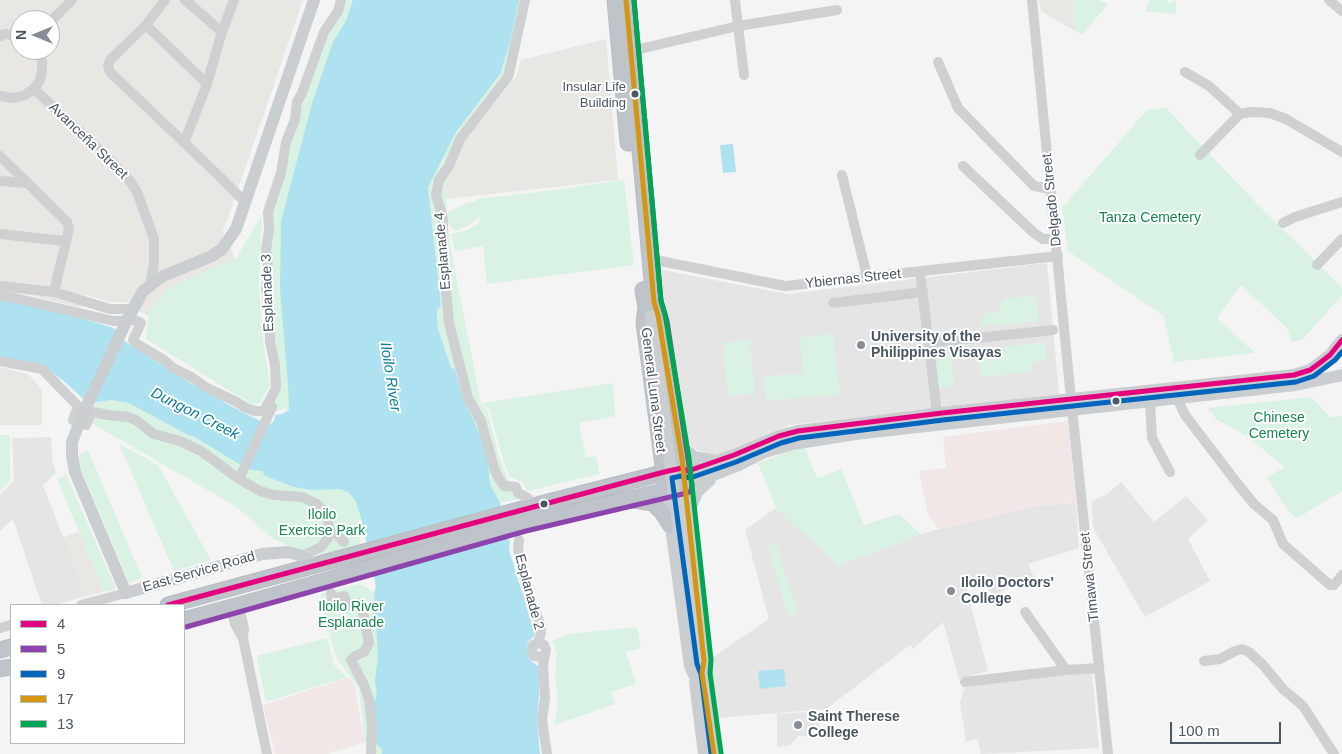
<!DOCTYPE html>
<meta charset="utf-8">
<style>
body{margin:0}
#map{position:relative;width:1342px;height:754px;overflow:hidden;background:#f4f4f4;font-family:Arial,sans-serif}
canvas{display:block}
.legend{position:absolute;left:10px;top:604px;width:175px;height:140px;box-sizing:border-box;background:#fff;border:1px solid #b7bbc0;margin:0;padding:6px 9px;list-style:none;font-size:15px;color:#4a5661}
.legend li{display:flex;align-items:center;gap:10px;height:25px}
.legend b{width:25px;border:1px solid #b7bbc0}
.north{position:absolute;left:10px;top:10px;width:50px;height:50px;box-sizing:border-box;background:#fff;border:1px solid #b7bbc0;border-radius:50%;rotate:270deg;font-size:14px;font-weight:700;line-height:20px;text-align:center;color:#4a5661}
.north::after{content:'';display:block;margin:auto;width:18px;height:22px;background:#868d94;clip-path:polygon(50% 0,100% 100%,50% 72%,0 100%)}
.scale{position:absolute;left:1170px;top:722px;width:111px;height:22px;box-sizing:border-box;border:2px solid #4a5661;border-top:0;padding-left:6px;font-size:15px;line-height:18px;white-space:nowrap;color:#4a5661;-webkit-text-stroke:4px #fff;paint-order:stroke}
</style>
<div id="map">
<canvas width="1342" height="754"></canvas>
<ul class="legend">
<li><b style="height:6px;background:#e5007d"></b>4</li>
<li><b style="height:6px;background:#8e44ad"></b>5</li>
<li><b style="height:6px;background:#0065bd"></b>9</li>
<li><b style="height:6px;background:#d49613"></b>17</li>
<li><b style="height:6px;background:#00a651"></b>13</li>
</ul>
<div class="north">N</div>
<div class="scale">100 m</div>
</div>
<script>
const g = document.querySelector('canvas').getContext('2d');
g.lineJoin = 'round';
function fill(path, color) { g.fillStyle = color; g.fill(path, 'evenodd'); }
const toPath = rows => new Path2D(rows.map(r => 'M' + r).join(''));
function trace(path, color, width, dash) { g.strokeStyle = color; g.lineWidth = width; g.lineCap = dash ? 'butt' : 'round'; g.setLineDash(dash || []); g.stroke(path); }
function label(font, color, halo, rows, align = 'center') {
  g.font = font + ' Arial,sans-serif'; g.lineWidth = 4; g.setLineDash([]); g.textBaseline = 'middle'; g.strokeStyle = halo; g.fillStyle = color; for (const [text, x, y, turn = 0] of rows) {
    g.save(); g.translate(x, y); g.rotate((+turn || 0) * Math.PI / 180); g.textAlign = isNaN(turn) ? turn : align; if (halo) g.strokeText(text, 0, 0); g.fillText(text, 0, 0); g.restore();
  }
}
fill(toPath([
 [0,0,303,0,227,221,222,229,233,252,239,297,183,339,126,302,109,302,86,295,80,308,17,292,0,291],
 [20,20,50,20,50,50,20,50],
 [1039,0,1074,0,1075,31,1041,11],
 [606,39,618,180,447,199,446,185,465,139,516,77,521,60],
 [0,367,28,374,42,390,42,425,0,425],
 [79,531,104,592,86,596,63,538]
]), '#e8e7e3');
fill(toPath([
 [1047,263,1059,394,789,425,761,439,717,457,695,449,681,436,657,269,787,294],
 [51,437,53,463,56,473,43,485,86,596,56,605,42,605,13,519,0,531,0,495,14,481,12,438],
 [1121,482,1154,522,1186,496,1208,520,1188,539,1210,581,1145,617,1093,528,1092,501,1107,494],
 [1076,503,1079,548,1028,564,1034,577,992,596,985,583,966,587,988,671,959,679,943,622,913,649,910,645,826,709,718,718,710,659,769,619,745,530,776,508,839,565,921,534,939,529,1036,506],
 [1092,672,1099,748,981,754,977,739,966,742,960,703,965,685],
 [823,711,816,737,798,736,789,746,777,747,777,714]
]), '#e6e5e6');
fill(toPath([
 [1068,421,1076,503,1036,506,939,529,928,515,919,471,946,468,943,437],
 [350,677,354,685,365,742,327,754,275,754,263,705]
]), '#f1e7e6');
fill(toPath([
 [337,0,361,0,311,131,301,140,312,153,296,414,285,408,271,413,270,418,245,412,143,351,137,339,172,363,247,405,263,407,273,387,263,287,278,172,294,102,335,9],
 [512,0,530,0,514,77,465,139,446,185,447,219,450,244,481,404,488,412,499,457,508,480,519,484,524,498,500,503,499,502,493,503,468,407,463,399,456,370,451,369,438,329,437,294,428,187],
 [1074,0,1099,0,1108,4,1082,35,1075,31],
 [1150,0,1167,0,1170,3,1176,0,1176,14,1145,11],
 [1166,108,1257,204,1342,288,1342,295,1303,339,1292,342,1287,328,1241,285,1217,318,1255,353,1174,362,1164,316,1068,251,1062,208,1147,110],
 [624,180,634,265,487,284,483,246,455,251,451,234,468,230,480,222,479,217,468,226,455,231,448,223,448,212,467,203,477,201,477,199,546,191],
 [262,215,259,287,263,341,270,385,260,403,251,404,146,339,149,312,168,288,237,257],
 [1036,295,1039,321,981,326,981,320,986,313,999,312,1002,302,1006,299],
 [833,334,840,394,766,401,764,377,803,373,800,338],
 [750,340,755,393,728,396,723,343],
 [1045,342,1047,360,1031,362,1031,372,980,377,977,350],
 [951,354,954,386,938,387,935,363,940,355],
 [613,383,615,416,579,423,586,458,596,456,600,474,527,491,522,482,510,477,502,456,490,411,483,403],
 [104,386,242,461,239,466,248,470,254,462,329,481,335,489,345,490,353,497,359,508,362,519,358,520,361,544,323,555,302,552,272,538,237,507,93,424,88,416],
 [1311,397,1330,417,1342,416,1342,491,1296,519,1285,506,1267,478,1284,467,1247,436,1216,419,1208,408],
 [0,435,10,435,10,480,0,492],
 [119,444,158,465,211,560,174,571],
 [805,448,816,476,819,478,841,469,864,525,899,514,921,534,839,565,776,508,758,463,791,451],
 [88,450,142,578,129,583,82,471,78,456],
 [66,474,116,589,104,592,57,479],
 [776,543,798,613,787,615,768,545],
 [359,584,374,592,388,754,367,754,367,745,365,742,359,690,360,688,357,687,353,680,340,663,334,652,320,594],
 [637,627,641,648,626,652,636,684,611,692,615,704,554,725,558,706,555,676,557,653,552,641,568,634],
 [327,638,334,665,347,677,266,702,257,656]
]), '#d9f2e3');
fill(toPath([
 [353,0,519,0,510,42,500,74,456,132,428,187,441,305,437,311,438,329,451,368,455,369,463,399,474,421,487,453,490,484,500,503,510,544,509,550,535,635,528,642,527,652,530,660,539,667,539,698,537,720,540,754,382,754,382,749,376,743,373,706,377,694,375,681,378,657,374,592,376,587,360,514,355,500,348,492,339,489,312,490,294,487,265,476,262,471,252,470,239,464,193,436,188,435,129,403,111,400,97,402,82,398,65,382,42,365,0,357,0,299,77,317,114,328,126,342,190,383,244,413,269,425,274,421,275,415,282,414,289,410,288,384,280,289,281,221,313,100,333,42,346,21],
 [733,144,736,172,723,173,720,145],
 [784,669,786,686,760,689,758,671]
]), '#aee2f0');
const highway = toPath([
 [615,0,628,143],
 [643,290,646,308,644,323,665,481],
 [634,500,653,503,662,512,671,526],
 [168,605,552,501,682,468],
 [184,620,247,603,524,524,685,486,660,322,654,302,626,0],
 [0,650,11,647],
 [0,669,11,667]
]);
trace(highway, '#b9bec3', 17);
trace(toPath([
 [165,0,146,25,110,60,108,66,110,72,218,175,245,202],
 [185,0,222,32],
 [525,0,508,77,460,139,449,166,439,180,436,195,443,218,443,257,449,323,468,398,481,421,495,471,500,480,504,486,516,487,518,493,528,498],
 [735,0,744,75],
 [1032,0,1071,399,1108,754],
 [1329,0,1342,11],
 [50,22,72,0],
 [146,25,207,84],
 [0,36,5,34,20,36],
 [631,51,738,26,837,10],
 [938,62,958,108,1034,186,1051,189],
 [1185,72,1209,86,1240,114],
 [34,89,110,160,130,181,137,192,154,239,154,264,150,284],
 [0,96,14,98,25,95,34,89,40,80,42,71,42,61,38,50],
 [184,143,207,84,222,32,234,0],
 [1200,155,1240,114,1251,112,1270,113,1286,119,1342,152],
 [0,156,67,222,69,229,54,292],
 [963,166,1034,233,1043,239,1056,239],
 [842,175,867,276],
 [0,181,26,183],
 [1283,223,1295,217,1342,202],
 [0,234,65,241],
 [650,259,785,286,1058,256],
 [1317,265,1342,239],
 [920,272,937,413],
 [0,286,54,292,110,309,133,309],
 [0,296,15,298,113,321,135,320,141,323,133,340,137,344,164,360,173,368,193,378,207,388,235,401,246,408,255,411,264,411,276,388,275,365,270,341,270,314,266,289,268,269,266,250,269,230,268,212,281,173,286,142,295,120,297,102,302,93,324,32,338,11,341,0],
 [833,303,923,292],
 [929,343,1053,330],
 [0,361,42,369,78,406,73,420,79,423,86,425,91,413,94,412,108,415,129,417,137,421,154,434,180,441,201,451,239,479,260,491,274,495,302,497,317,504,326,513,330,532,328,538,321,547,302,556],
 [1177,398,1185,415,1237,483,1254,504,1273,520,1283,544,1330,585,1334,585,1342,575],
 [1150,401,1152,438,1170,472],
 [239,479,272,407],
 [330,532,337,534,340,538,344,542],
 [519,540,518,549,528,594,541,626,541,633,538,643],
 [331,593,332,599,344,596,345,600,351,605,361,603,369,643,364,652,355,656,351,660,364,685,369,700,372,725,371,754],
 [81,605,126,593],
 [239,606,244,629,243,638,267,754],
 [231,607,235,624,242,637],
 [1025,612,1066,670],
 [0,628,11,625],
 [545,654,541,657,534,656,532,652,533,645,540,643,544,645,546,650,543,665,545,698,542,720,547,754],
 [1204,661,1220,659,1235,651,1242,649,1249,652,1263,665,1283,689,1303,706,1334,754],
 [965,682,1066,670,1099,668]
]), '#ced0d2', 10);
trace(toPath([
 [314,0,236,229,222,249,212,256,163,276,143,291,127,320,81,418,72,442,72,455,75,472,126,593,262,554,288,552,302,556,315,565],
 [678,438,683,448,694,457,716,461],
 [682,468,688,471,734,455,779,436,798,431,942,413,1294,375,1310,370,1317,365,1330,355,1342,340],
 [666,491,690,666,694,675],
 [689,512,697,492,710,480],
 [695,682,704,754],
 [714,754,702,673,704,661,685,486,739,465,765,452,793,444,855,434,1295,385,1342,375]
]), '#caced1', 12);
trace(highway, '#bec4c9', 15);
trace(toPath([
 [651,316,696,664]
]), '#caced1', 12);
trace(toPath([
 [168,605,664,472,682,468,688,471,734,455,779,436,798,431,942,413,1294,375,1310,370,1317,365,1330,355,1342,340]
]), '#e5007d', 5);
trace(toPath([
 [186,627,526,531,687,493,691,491,692,485,667,321,661,301,634,0]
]), '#8e44ad', 5);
trace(toPath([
 [711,753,701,674,697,664,672,478,681,476,690,478,736,462,781,443,799,438,943,420,1296,382,1314,376,1335,360,1342,352]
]), '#0065bd', 5);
trace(toPath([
 [626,0,654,302,658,315,682,459,704,661,702,673,714,754]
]), '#d49613', 5);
trace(toPath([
 [634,0,661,301,665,314,689,458,711,660,710,673,721,753]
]), '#00a651', 5);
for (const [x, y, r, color] of [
 [635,94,4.5,"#4a5661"],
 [861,345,5,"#868d94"],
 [1116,401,4.5,"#4a5661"],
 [544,504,4.5,"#4a5661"],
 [951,591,5,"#868d94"],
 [798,725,5,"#868d94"]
]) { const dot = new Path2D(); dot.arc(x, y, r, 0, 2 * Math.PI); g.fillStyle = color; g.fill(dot); trace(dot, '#fff', 2); }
label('13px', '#4a5661', '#fff', [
 ["Insular Life",626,87],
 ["Building",626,103]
], 'right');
label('14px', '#4a5661', '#fff', [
 ["Avanceña Street",88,141,44],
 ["Delgado Street",1052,200,-96],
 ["Esplanade 4",443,251,-95],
 ["Ybiernas Street",853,279,-6],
 ["Esplanade 3",268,293,-92],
 ["General Luna Street",653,390,83],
 ["East Service Road",199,572,-16],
 ["Timawa Street",1090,577,-96],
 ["Esplanade 2",529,592,75]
]);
label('14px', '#17864f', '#fff', [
 ["Tanza Cemetery",1150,218],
 ["Chinese",1279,418],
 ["Cemetery",1279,434],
 ["Iloilo",322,515],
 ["Exercise Park",322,531],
 ["Iloilo River",351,607],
 ["Esplanade",351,623]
]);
label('bold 14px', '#4a5661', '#fff', [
 ["University of the",871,337],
 ["Philippines Visayas",871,353],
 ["Iloilo Doctors'",961,583],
 ["College",961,599],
 ["Saint Therese",808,717],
 ["College",808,733]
], 'left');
label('italic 15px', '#0c7c9b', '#fff', [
 ["Iloilo River",390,377,81],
 ["Dungon Creek",195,414,27]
]);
</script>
